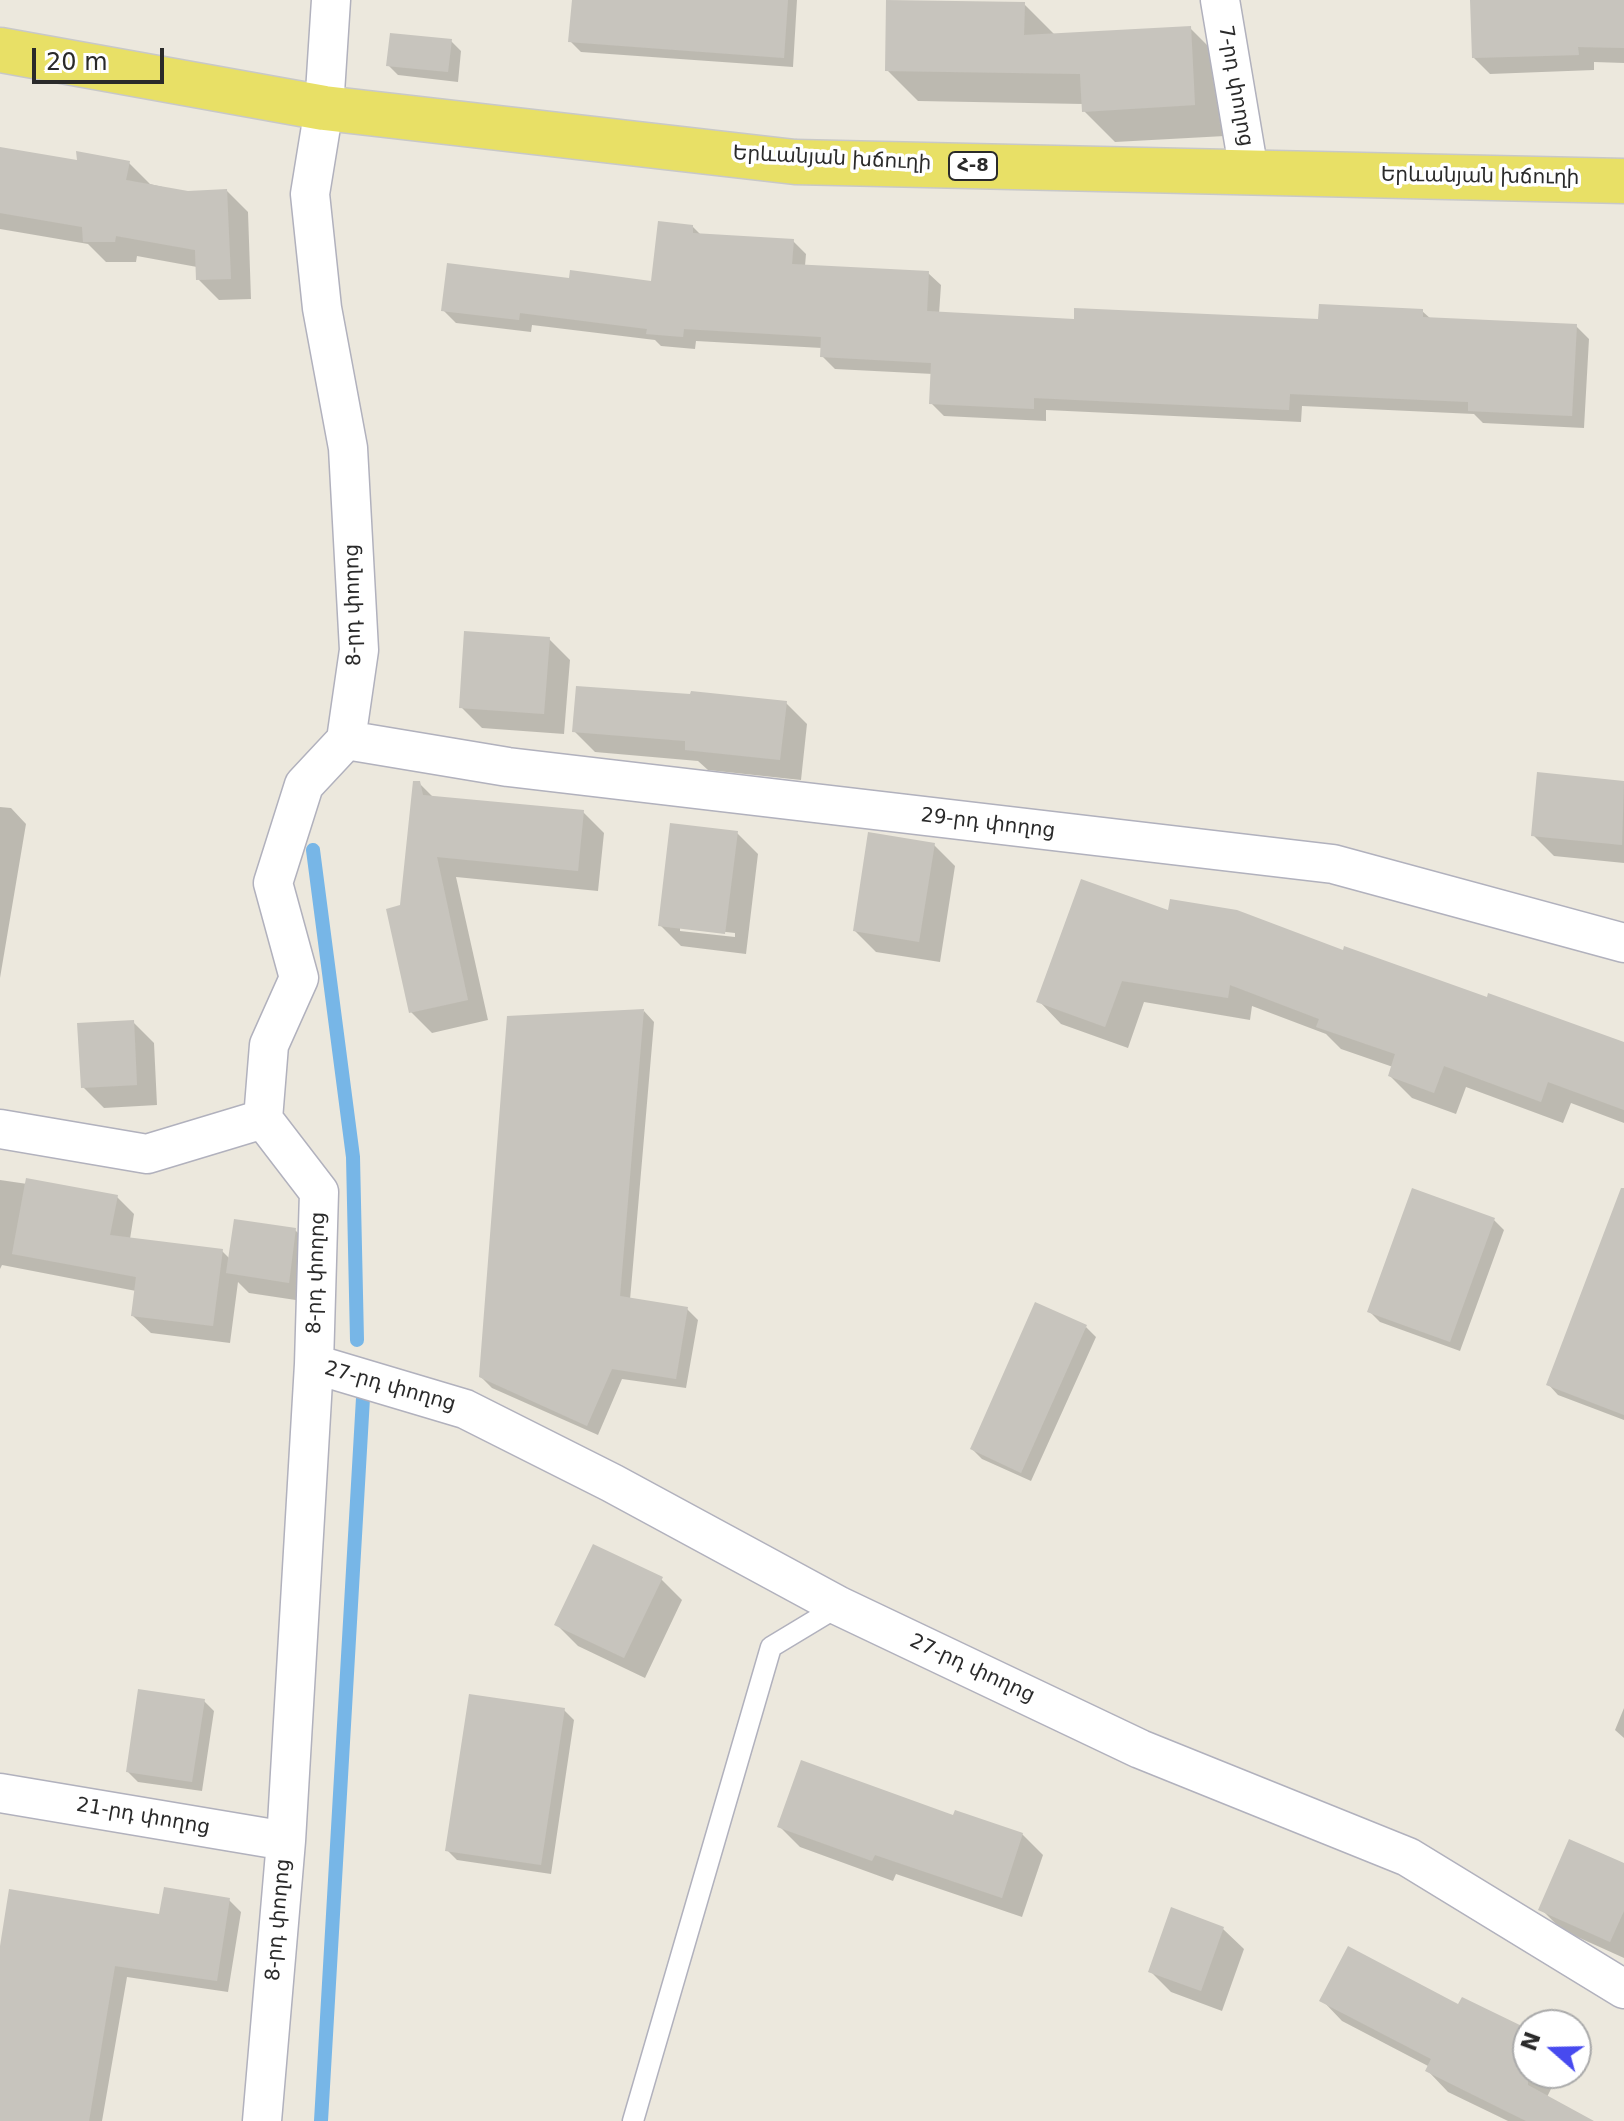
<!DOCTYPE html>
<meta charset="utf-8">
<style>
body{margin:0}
#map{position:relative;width:1624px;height:2121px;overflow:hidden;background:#ece8dd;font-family:"DejaVu Sans",sans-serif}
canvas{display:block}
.north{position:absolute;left:1512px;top:2009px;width:80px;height:80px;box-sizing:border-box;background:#fff;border:2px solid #aaa;border-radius:50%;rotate:290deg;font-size:22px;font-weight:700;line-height:32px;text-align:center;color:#2a2a2a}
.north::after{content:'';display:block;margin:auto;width:28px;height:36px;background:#474aef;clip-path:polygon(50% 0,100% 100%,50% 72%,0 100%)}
.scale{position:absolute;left:32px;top:48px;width:132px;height:36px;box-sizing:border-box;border:4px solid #2a2a2a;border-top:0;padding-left:10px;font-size:24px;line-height:28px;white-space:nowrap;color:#2a2a2a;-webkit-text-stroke:6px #fff;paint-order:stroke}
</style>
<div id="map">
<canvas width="1624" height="2121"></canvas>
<div class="north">N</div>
<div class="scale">20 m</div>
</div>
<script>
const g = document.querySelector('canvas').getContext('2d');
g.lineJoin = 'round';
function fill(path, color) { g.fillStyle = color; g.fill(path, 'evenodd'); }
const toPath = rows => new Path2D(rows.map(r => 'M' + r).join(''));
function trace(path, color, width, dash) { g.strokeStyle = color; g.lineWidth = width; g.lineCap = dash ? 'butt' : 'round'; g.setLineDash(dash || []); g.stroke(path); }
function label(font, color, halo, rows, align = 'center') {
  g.font = font + ' "DejaVu Sans","Noto Sans Armenian",sans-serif'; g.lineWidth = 7; g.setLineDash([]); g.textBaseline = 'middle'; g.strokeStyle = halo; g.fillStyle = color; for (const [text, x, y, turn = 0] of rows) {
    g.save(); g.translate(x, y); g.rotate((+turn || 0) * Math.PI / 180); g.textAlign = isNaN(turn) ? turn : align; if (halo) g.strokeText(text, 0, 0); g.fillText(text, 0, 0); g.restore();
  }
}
fill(toPath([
 [574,0,797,0,793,67,581,52,571,42],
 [1472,0,1624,0,1624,63,1594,62,1594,70,1490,74,1474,58],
 [1024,4,1056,36,1190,28,1221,59,1225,136,1115,142,1084,111,1083,104,918,101,887,70],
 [451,41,461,51,458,82,398,75,388,65],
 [0,149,79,162,129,163,150,184,188,193,227,191,248,212,251,299,219,300,198,279,197,267,137,256,136,262,106,262,88,244,0,229],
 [693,227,701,235,793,241,806,254,805,266,928,273,941,285,939,314,1075,321,1320,322,1422,311,1431,319,1576,326,1589,339,1584,428,1483,423,1474,414,1302,406,1301,422,1046,410,1046,421,944,416,931,403,933,374,835,369,822,356,822,348,696,341,695,349,661,346,655,340,532,325,531,332,456,323,443,310,571,280,653,283],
 [549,639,570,660,564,734,482,728,461,707],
 [786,703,807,724,801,780,708,770,698,761,595,752,574,731],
 [1539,775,1624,783,1624,863,1554,856,1533,835],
 [419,783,434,798,583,812,604,833,598,891,456,877,488,1020,432,1033,411,1012,402,907],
 [0,807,11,808,26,824,0,978],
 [737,833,758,854,746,954,681,946,660,925],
 [680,927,735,933,735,937,680,931],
 [934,845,955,866,940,962,876,952,855,931],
 [1170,913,1344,953,1624,1044,1624,1123,1571,1103,1563,1123,1466,1087,1456,1114,1412,1098,1390,1076,1393,1067,1341,1049,1326,1034,1252,1006,1250,1020,1144,1002,1128,1048,1061,1024,1039,1001],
 [644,1011,654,1022,630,1300,687,1309,698,1320,686,1388,622,1379,598,1435,492,1388,481,1377],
 [133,1022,154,1043,157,1105,104,1108,83,1087],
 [0,1180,117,1197,134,1214,130,1239,222,1251,230,1259,295,1230,316,1251,309,1302,249,1293,238,1282,230,1343,151,1333,133,1316,136,1291,2,1265,0,1269],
 [1413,1191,1494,1220,1504,1230,1460,1351,1380,1322,1370,1312],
 [1624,1221,1624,1420,1558,1395,1548,1384],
 [1086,1327,1096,1337,1031,1481,982,1459,972,1449],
 [661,1579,682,1600,645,1678,578,1646,557,1625],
 [204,1701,214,1711,202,1791,138,1782,128,1772],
 [1624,1708,1624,1738,1615,1730],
 [564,1710,574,1720,551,1874,457,1860,447,1850],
 [954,1817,1022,1834,1043,1855,1022,1917,896,1874,893,1881,800,1847,779,1826],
 [1624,1865,1624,1958,1562,1930,1541,1909],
 [229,1900,241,1912,228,1992,127,1977,102,2121,0,2121,0,1958],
 [1223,1929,1244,1949,1222,2011,1171,1992,1150,1971],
 [1322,2000,1459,2006,1528,2032,1528,2073,1559,2073,1547,2097,1590,2121,1508,2121,1448,2092,1428,2071,1430,2067,1342,2021]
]), '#0003');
trace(toPath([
 [313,850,353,1157,357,1340],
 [321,2121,363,1398]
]), '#77b6e7', 14);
fill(toPath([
 [572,0,788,0,784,58,568,42],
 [886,0,1025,2,1024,35,1191,26,1195,105,1082,112,1080,74,885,71],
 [1470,0,1624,0,1624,48,1578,47,1579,55,1472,58],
 [390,33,452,39,448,72,386,66],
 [0,147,77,160,76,151,130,161,126,180,188,191,227,189,231,279,196,280,195,250,116,236,115,242,83,242,82,227,0,213],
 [658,221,693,225,693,233,794,239,792,264,929,271,927,311,1074,319,1074,308,1318,319,1319,304,1423,309,1423,317,1577,324,1572,416,1468,411,1468,402,1290,394,1289,410,1034,398,1034,409,929,404,931,363,820,357,821,337,684,329,683,337,646,334,647,329,520,313,519,320,441,311,447,263,569,278,570,270,651,281],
 [464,631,550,637,544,714,459,708],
 [576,686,690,694,691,691,787,701,780,760,685,750,685,741,572,732],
 [1537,772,1624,781,1622,845,1531,836],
 [413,781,420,781,423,795,584,810,578,871,437,857,468,1000,409,1013,386,909,400,905],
 [670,823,738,831,725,934,658,926],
 [868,832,935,843,919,942,853,931],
 [1081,879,1168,910,1170,899,1237,910,1343,950,1344,946,1487,997,1488,993,1624,1042,1624,1110,1548,1082,1541,1102,1444,1066,1434,1093,1388,1076,1395,1054,1316,1027,1319,1019,1230,985,1228,998,1122,981,1105,1027,1036,1002],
 [644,1009,620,1296,688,1307,676,1379,612,1369,587,1426,479,1377,507,1016],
 [134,1020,137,1085,81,1088,77,1023],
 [26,1178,118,1195,110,1235,223,1249,213,1326,131,1316,136,1277,12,1254],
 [1412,1188,1495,1218,1450,1342,1367,1312],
 [1621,1188,1624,1188,1624,1415,1546,1385],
 [234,1219,296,1228,289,1283,226,1273],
 [1035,1302,1087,1325,1021,1473,970,1449],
 [593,1544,663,1577,624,1658,554,1625],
 [138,1689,205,1699,192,1782,126,1772],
 [469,1694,565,1708,541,1865,445,1851],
 [801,1760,953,1815,955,1810,1023,1833,1002,1898,875,1855,872,1861,777,1827],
 [1569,1839,1624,1863,1624,1911,1610,1942,1538,1910],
 [164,1887,230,1898,217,1981,115,1966,89,2121,0,2121,0,1946,9,1889,159,1914],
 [1171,1907,1224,1927,1201,1991,1148,1972],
 [1348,1946,1458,2004,1462,1997,1528,2029,1528,2085,1594,2121,1526,2121,1425,2071,1431,2059,1319,2001]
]), '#c7c4bd');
const lane = toPath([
 [633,2121,771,1647,839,1606]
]);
const street = toPath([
 [1220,0,1249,172],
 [346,740,508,767,1333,864,1624,943],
 [0,1129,147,1154,263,1119],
 [314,1364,465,1409,612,1483,839,1606,1140,1749,1408,1857,1624,1989],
 [0,1793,286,1841],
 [262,2121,286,1841,314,1364,319,1192,263,1119,269,1045,299,978,273,883,304,785,346,740,359,650,348,448,322,308,310,194,324,108,331,0]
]);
const primary = toPath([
 [0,50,324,108,795,162,1624,181]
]);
trace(lane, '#b1b1bd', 23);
trace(street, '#b1b1bd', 41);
trace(primary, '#c8c8c8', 47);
trace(lane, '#fff', 20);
trace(street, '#fff', 38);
trace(primary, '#e8e066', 44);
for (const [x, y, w] of [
 [973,166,48]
]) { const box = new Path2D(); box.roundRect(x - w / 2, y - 14, w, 28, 6); g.fillStyle = '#fff'; g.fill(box); trace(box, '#2a2a2a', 2); }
label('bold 18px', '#2a2a2a', null, [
 ["Հ-8",973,166]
]);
label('20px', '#2a2a2a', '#fff', [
 ["7-րդ փողոց",1235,86,80],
 ["Երևանյան խճուղի",832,159,3],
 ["Երևանյան խճուղի",1480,177,1],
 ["8-րդ փողոց",354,605,-91],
 ["29-րդ փողոց",988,824,7],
 ["8-րդ փողոց",317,1273,-88],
 ["27-րդ փողոց",390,1387,16],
 ["27-րդ փողոց",972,1669,25],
 ["21-րդ փողոց",143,1817,10],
 ["8-րդ փողոց",279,1920,-85]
]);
</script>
